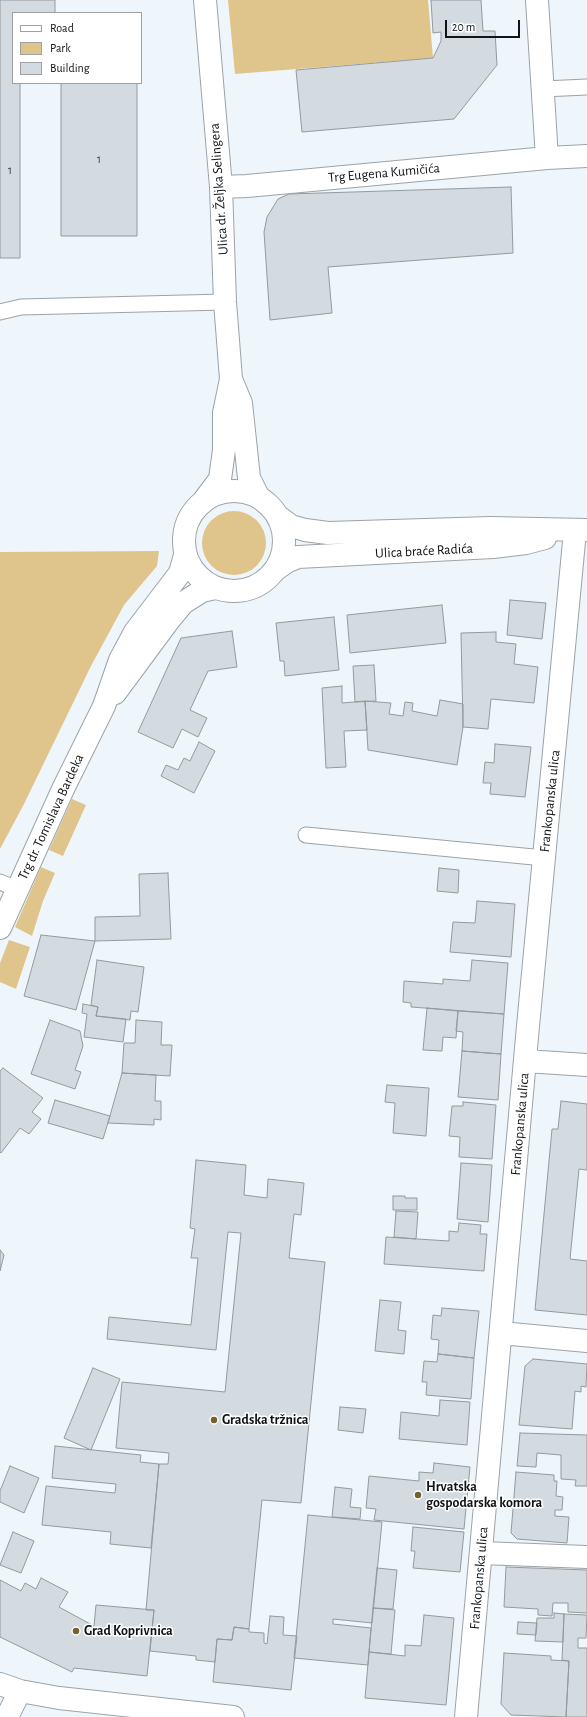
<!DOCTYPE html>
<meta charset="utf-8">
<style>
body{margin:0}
#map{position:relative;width:587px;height:1717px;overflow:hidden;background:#eff6fb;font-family:"Alegreya Sans",sans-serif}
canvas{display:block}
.legend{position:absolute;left:12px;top:12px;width:130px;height:72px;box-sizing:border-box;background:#fff;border:1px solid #a0a1a1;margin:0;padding:5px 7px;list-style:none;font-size:12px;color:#111315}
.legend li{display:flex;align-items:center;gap:8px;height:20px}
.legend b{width:20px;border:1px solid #a0a1a1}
.scale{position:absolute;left:445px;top:20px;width:75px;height:18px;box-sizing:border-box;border:2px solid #111315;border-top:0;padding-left:5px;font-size:12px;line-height:14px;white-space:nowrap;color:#111315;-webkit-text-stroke:3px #fff;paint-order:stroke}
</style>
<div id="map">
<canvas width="587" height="1717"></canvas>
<ul class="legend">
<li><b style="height:5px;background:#fff"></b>Road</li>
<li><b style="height:11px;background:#dfc58c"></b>Park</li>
<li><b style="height:11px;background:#d3dbe0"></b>Building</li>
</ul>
<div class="scale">20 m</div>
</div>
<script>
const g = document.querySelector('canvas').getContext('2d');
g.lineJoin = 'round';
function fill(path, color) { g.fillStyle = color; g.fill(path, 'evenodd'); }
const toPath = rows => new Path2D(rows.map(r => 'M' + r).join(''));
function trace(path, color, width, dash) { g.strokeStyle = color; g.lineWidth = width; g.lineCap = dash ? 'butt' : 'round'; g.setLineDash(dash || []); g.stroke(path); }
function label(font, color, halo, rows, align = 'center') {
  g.font = font + ' "Alegreya Sans",sans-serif'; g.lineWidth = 3; g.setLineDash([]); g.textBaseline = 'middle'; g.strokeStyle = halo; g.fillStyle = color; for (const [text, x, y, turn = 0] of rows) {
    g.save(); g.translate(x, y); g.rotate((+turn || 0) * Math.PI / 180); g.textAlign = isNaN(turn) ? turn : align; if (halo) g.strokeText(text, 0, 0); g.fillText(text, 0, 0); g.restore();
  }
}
fill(toPath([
 [228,0,428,0,433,58,235,74],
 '202 543a32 32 0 1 1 64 0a32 32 0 1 1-64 0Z',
 [159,551,157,566,124,605,91,666,24,804,0,849,0,552],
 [72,799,86,805,63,856,49,850],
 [41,867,55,873,43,901,32,936,15,927],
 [9,940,30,947,16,989,0,982,0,963]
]), '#dfc58c');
const building = toPath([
 [0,0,55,0,55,13,13,13,13,83,20,83,20,258,0,258,0,0],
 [431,0,481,0,483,31,495,31,497,65,454,119,302,132,296,70,433,58,441,41,441,32,433,33,431,0],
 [61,83,137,83,137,236,61,236,61,83],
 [511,187,513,253,328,267,332,313,270,320,264,232,267,217,278,199,289,194,511,187],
 [510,600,546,603,542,639,507,635,510,600],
 [442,605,446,643,350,653,347,615,442,605],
 [334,617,339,670,285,676,284,661,280,661,276,623,334,617],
 [232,631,237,667,208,671,190,710,207,718,198,737,182,729,173,748,138,732,181,638,232,631],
 [496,632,496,642,516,644,514,664,538,667,534,703,491,699,488,729,463,727,461,633,496,632],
 [374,665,376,701,355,702,353,666,374,665],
 [342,686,342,703,365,701,367,730,344,731,346,767,326,768,322,688,342,686],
 [440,700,463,704,463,727,457,765,368,750,365,701,391,703,389,714,403,716,405,702,413,703,412,711,437,716,440,700],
 [199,742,215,751,194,793,161,776,166,765,178,770,184,758,190,761,199,742],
 [495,744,531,747,525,797,490,794,491,783,483,783,485,762,494,763,495,744],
 [439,868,459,870,458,893,437,891,439,868],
 [168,873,171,939,95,941,95,917,140,916,139,874,168,873],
 [477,901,515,904,511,957,450,952,453,922,475,923,477,901],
 [41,935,95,941,76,1010,24,996,41,935],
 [97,960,144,967,138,1012,131,1011,130,1020,96,1016,98,1007,91,1005,97,960],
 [472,960,508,963,504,1014,411,1007,411,1003,403,1002,404,981,443,984,443,979,470,981,472,960],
 [83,1004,98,1007,96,1016,126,1019,123,1042,84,1037,87,1014,82,1013,83,1004],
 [427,1008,458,1011,456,1038,443,1037,442,1051,423,1050,427,1008],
 [458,1011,504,1014,501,1054,462,1051,463,1032,456,1031,458,1011],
 [50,1020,80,1031,83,1046,75,1070,81,1072,75,1089,31,1074,50,1020],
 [136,1020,162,1022,161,1045,172,1045,170,1076,122,1073,124,1043,135,1043,136,1020],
 [462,1051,501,1054,498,1100,458,1097,462,1051],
 [3,1068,43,1098,32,1112,41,1119,29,1134,20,1128,1,1153,0,1152,0,1071,3,1068],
 [122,1073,156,1075,155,1101,161,1101,161,1120,154,1119,154,1125,108,1123,122,1073],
 [387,1085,429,1088,426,1136,393,1133,395,1103,385,1102,387,1085],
 [55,1100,110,1116,103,1139,48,1123,55,1100],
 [561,1101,587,1104,587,1170,579,1169,570,1259,587,1261,587,1315,535,1310,552,1129,558,1129,561,1101],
 [463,1102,496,1105,492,1159,459,1157,460,1137,449,1136,452,1106,463,1106,463,1102],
 [196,1160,246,1165,244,1195,267,1198,268,1179,304,1183,301,1215,294,1214,289,1258,325,1262,301,1503,262,1500,249,1629,234,1627,232,1640,217,1639,215,1662,196,1660,196,1656,150,1651,154,1610,146,1610,159,1464,168,1464,169,1453,116,1448,122,1382,225,1392,241,1233,228,1232,216,1350,107,1339,109,1317,191,1325,198,1258,191,1258,195,1229,190,1228,196,1160],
 [461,1163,492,1165,488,1222,457,1219,461,1163],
 [393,1196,405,1196,405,1198,417,1198,417,1210,393,1210,393,1196],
 [396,1211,418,1212,416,1239,394,1237,396,1211],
 [459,1223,481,1225,480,1234,487,1234,484,1271,384,1264,386,1237,449,1241,449,1231,458,1232,459,1223],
 [0,1250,4,1255,0,1271,0,1250],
 [380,1300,401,1302,398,1330,406,1331,404,1354,375,1351,380,1300],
 [442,1308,479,1311,474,1358,438,1354,439,1340,431,1339,433,1315,441,1316,442,1308],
 [438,1354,474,1358,471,1399,426,1395,427,1382,422,1382,424,1361,437,1362,438,1354],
 [533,1359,587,1364,586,1387,581,1386,581,1392,575,1391,572,1429,519,1425,525,1366,533,1359],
 [93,1368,120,1379,91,1450,64,1438,93,1368],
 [440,1400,470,1402,467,1445,399,1439,401,1412,439,1416,440,1400],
 [340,1407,366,1409,363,1433,338,1430,340,1407],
 [520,1433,587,1435,587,1486,575,1486,576,1480,561,1479,561,1455,537,1453,536,1467,517,1466,520,1433],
 [55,1446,141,1455,140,1462,159,1464,151,1548,110,1544,111,1532,42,1525,46,1486,115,1493,116,1484,52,1478,55,1446],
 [434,1463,470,1467,464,1529,374,1520,376,1509,366,1508,369,1476,419,1481,419,1472,433,1473,434,1463],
 [10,1466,39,1478,24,1513,0,1502,0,1491,10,1466],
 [516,1472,554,1475,554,1481,557,1481,556,1496,563,1497,562,1510,555,1510,555,1516,569,1517,567,1543,517,1539,511,1533,516,1472],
 [335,1487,352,1489,350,1507,361,1508,360,1519,332,1517,335,1487],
 [308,1515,382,1522,372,1623,333,1619,333,1624,371,1628,368,1665,294,1658,308,1515],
 [413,1527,464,1532,460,1572,413,1568,415,1551,411,1551,413,1527],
 [13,1532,34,1541,21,1573,0,1565,13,1532],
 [506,1567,587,1570,587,1613,568,1612,568,1603,553,1603,552,1616,538,1615,538,1609,504,1607,506,1567],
 [377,1568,397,1570,393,1609,373,1608,377,1568],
 [41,1578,68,1592,59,1607,94,1626,96,1605,154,1610,147,1676,74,1668,72,1672,0,1637,0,1580,21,1591,25,1583,36,1589,41,1578],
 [373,1608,395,1610,391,1654,369,1652,373,1608],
 [554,1613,564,1614,563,1642,535,1641,537,1618,554,1618,554,1613],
 [564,1614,587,1615,586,1638,578,1638,578,1648,587,1648,587,1717,566,1717,569,1661,562,1660,564,1614],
 [424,1615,454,1618,446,1705,365,1698,369,1652,405,1656,405,1645,421,1646,424,1615],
 [270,1616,284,1617,283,1635,297,1636,291,1690,213,1682,217,1639,232,1640,234,1627,249,1629,249,1632,264,1633,264,1643,267,1644,270,1616],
 [518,1622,537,1623,536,1635,517,1634,518,1622],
 [504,1653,551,1656,551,1660,569,1661,566,1717,511,1715,501,1704,504,1653]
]);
fill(building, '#d3dbe0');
trace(building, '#939a9e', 1);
const service = toPath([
 [543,89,587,87],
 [0,312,21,307,225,302],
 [306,835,544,858],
 [0,882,17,889]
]);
const pedestrian = toPath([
 [0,1684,20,1691,7,1717],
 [20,1691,59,1698,233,1717]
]);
const minor = toPath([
 [537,0,547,158],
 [221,187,247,186,547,158,587,156],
 [525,1061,587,1065],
 [501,1333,587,1341],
 [481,1553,587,1557],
 [466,1717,528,1026,575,531]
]);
const tertiary = toPath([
 [231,379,241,403,249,478,258,496],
 [205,499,220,479,224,450,224,413,231,379,225,302,221,187,205,0]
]);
const secondary = toPath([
 '184 541a50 50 0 1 1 100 0a50 50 0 1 1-100 0Z',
 [279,517,291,526,305,530,328,533,490,528,587,530],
 [275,570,288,561,298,557,493,547,526,543,545,538],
 [115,693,169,620,183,603,202,591,215,588],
 [0,928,64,787,104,706,120,660,135,632,180,573,185,555]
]);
trace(service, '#9ca3a8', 17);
trace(pedestrian, '#9ca3a8', 24);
trace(minor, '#9ca3a8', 24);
trace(tertiary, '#9ca3a8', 24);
trace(secondary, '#9ca3a8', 24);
trace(service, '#fff', 15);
trace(pedestrian, '#fff', 22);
trace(minor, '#fff', 22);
trace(tertiary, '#fff', 22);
trace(secondary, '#fff', 22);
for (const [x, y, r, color] of [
 [214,1420,4,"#75602f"],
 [418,1495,4,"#75602f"],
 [76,1631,4,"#75602f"]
]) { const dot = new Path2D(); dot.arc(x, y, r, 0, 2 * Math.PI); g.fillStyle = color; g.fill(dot); trace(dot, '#fff', 1.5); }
label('12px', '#424548', null, [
 ["1",99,159],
 ["1",10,170]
]);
label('14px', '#111315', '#fff', [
 ["Trg Eugena Kumičića",384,173,-5],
 ["Ulica dr. Željka Selingera",219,189,-94],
 ["Ulica braće Radića",424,551,-3],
 ["Frankopanska ulica",550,801,-84],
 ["Trg dr. Tomislava Bardeka",51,817,-65],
 ["Frankopanska ulica",520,1124,-85],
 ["Frankopanska ulica",479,1578,-85]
]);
label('bold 14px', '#111315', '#fff', [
 ["Gradska tržnica",222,1420],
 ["Hrvatska",426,1487],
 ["gospodarska komora",426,1503],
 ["Grad Koprivnica",84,1631]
], 'left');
</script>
